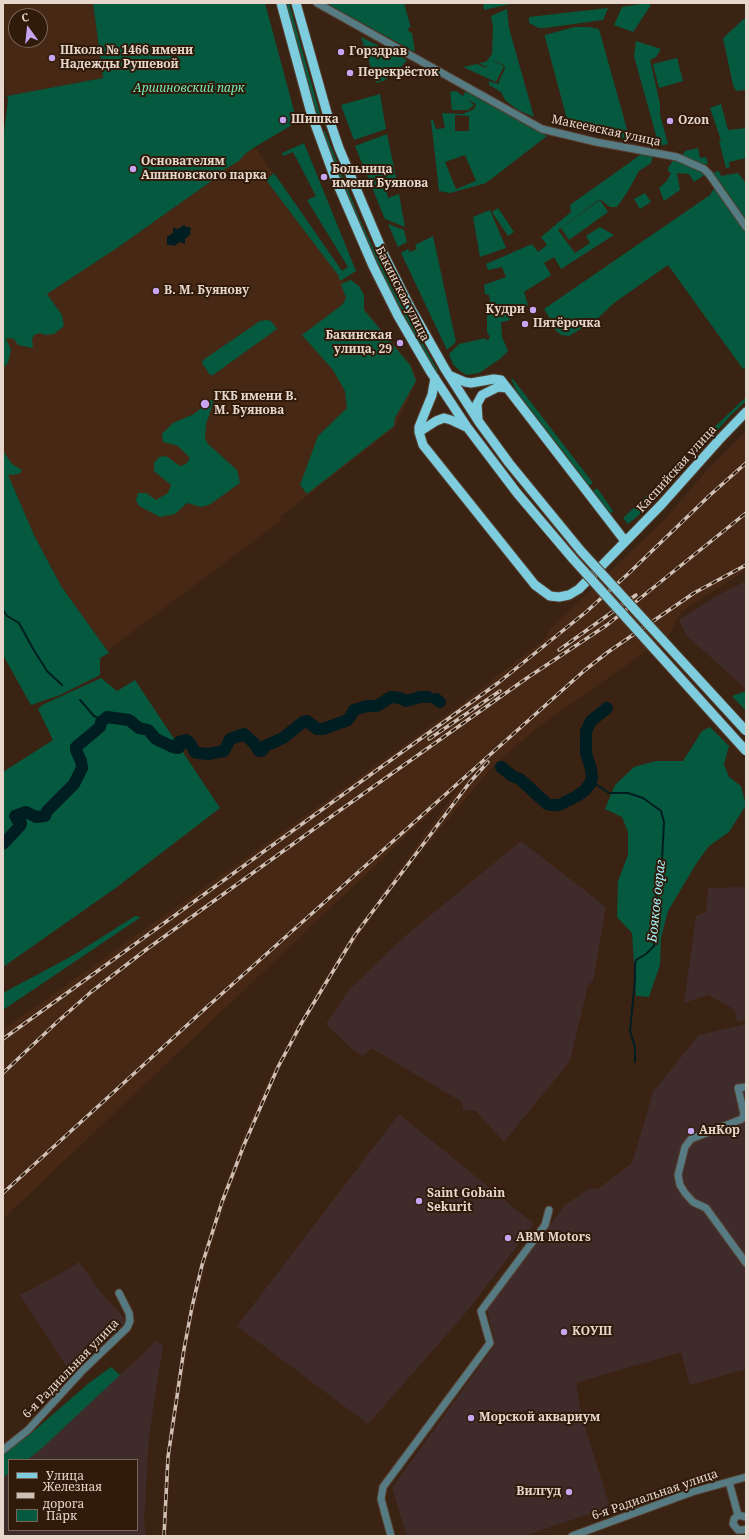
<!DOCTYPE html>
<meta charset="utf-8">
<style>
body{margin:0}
#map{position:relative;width:749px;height:1539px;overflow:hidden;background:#3b2314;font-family:"Noto Serif",serif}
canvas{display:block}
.frame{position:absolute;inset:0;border:4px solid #e6d6cc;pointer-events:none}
.legend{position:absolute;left:8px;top:1459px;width:130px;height:72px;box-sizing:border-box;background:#301a0a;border:1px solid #796558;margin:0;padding:5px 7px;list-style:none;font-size:12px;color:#e6d6cc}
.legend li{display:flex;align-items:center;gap:8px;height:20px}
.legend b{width:20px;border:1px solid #796558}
.north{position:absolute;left:8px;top:8px;width:40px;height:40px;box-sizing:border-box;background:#301a0a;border:1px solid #796558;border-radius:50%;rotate:345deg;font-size:11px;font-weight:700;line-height:16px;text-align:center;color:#e6d6cc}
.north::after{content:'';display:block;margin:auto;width:14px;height:18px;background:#c6a6f0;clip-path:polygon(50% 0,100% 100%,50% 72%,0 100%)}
</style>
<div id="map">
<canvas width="749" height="1539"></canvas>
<div class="frame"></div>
<ul class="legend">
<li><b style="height:5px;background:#7ecdde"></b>Улица</li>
<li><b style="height:5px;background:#d0bfb4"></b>Железная дорога</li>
<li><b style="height:11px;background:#05593e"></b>Парк</li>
</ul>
<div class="north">С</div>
</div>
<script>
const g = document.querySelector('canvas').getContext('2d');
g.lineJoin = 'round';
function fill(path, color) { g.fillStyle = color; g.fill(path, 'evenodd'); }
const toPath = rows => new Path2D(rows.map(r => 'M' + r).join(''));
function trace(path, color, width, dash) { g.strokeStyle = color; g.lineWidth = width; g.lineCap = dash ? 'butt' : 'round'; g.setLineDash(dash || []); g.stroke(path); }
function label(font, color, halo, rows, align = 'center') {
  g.font = font + ' "Noto Serif",serif'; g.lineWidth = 4; g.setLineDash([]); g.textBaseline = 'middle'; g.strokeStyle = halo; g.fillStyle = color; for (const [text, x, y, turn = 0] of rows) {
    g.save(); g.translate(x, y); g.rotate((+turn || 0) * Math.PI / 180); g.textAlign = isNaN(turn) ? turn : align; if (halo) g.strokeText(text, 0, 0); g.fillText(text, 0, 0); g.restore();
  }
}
fill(toPath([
 [746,581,746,689,686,635,679,620,716,596],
 [521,841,606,907,593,981,588,985,570,1061,504,1142,476,1111,463,1110,462,1102,371,1048,363,1056,351,1048,326,1024,349,990,404,937],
 [746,887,746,1020,737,1022,735,1010,708,995,684,1003,696,916,706,912,708,888],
 [746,1024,746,1369,690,1385,681,1352,576,1383,582,1418,610,1507,524,1536,407,1536,392,1488,495,1345,487,1309,565,1205,590,1188,598,1189,632,1163,653,1092,699,1035],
 [399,1114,534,1224,464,1315,368,1424,237,1326],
 [79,1262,103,1295,127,1321,69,1370,20,1295,62,1273],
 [156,1340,163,1345,149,1436,144,1520,146,1536,3,1536,3,1478,9,1473,9,1530,137,1530,137,1460,27,1460,41,1449,91,1401,142,1355]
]), '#3f2b2a');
fill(toPath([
 [3,3,93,3,103,78,7,96,3,75],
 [16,16,40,16,40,40,16,40],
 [255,147,340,272,345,285,411,365,417,380,395,427,280,517,282,520,108,650,101,642,61,586,34,535,3,464,3,335,21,310],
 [746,431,746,570,681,612,669,635,537,728,493,766,430,841,397,882,362,931,328,982,291,1047,275,1078,248,1141,224,1206,205,1265,192,1320,170,1457,167,1536,161,1536,166,1457,175,1389,188,1318,200,1265,218,1206,242,1140,268,1081,293,1033,345,945,461,784,3,1219,3,1030,452,711,545,639,549,630,667,517,707,470]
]), '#462814');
fill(toPath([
 [93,3,265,3,297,122,255,147,245,154,239,161,225,169,210,182,117,248,47,294,62,315,64,326,54,334,45,335,40,333,34,335,32,339,33,348,18,345,14,339,6,338,11,350,8,363,3,368,3,140,8,100,7,96,103,78],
 [285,3,289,3,320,114,317,114],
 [327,3,404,3,411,28,408,27,409,32,412,33,415,52,333,7],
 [483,3,509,3,510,4,484,10],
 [647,3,651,5,633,32,614,25,622,7],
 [608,8,603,20,545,28,539,28,529,23,529,17],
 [507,9,509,28,534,117,518,110,505,100,501,92,489,85,489,81,498,84,505,68,504,65,490,59,504,66,496,82,463,67,477,64,486,68,490,61,486,67,479,63,486,62,492,54,493,27,491,16],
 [746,17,746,90,736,91,733,85,723,38],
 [575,27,589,27,599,29,630,140,569,127,545,37,545,35],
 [361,37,407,60,395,74,383,81,376,83],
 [636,41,661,49,656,57,650,60,660,104,660,115,668,144,659,146,634,56],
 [677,58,683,81,659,88,653,64],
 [456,91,463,96,466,91,547,136,486,183,450,193,439,191,431,120,433,120,436,129,445,128,442,113,463,114,474,109,476,104,467,99,474,105,468,110,452,110,450,92],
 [455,115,469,116,469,131,455,131],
 [465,155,476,181,456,189,445,162],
 [380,94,386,129,354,140,341,105],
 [721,104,728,130,746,128,746,158,729,162,730,167,726,168,719,141,721,140,710,108],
 [325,131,342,175,361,222,390,284,438,371,435,373,388,285,359,223,339,176,323,132],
 [387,134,397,182,385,187,388,198,399,194,405,227,385,219,355,146],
 [304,143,356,271,340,281,338,275,266,180,274,173,342,271,348,267,307,200,316,196,293,152,283,156,282,153],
 [698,148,700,158,706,157,708,164,701,165,682,156,685,151],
 [643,153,653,157,651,163,639,171,628,191,617,207,610,207,600,199,558,230,575,253,590,243,586,236,600,227,614,235,561,269,554,257,544,263,551,275,524,292,528,305,515,312,508,321,501,322,502,337,508,351,500,359,479,373,466,375,460,371,453,364,449,354,459,344,486,338,485,341,490,338,487,331,487,315,492,313,489,295,485,294,484,285,506,277,502,267,488,270,486,264,532,244,538,252,547,245,541,237,571,212,570,205],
 [674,159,706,174,694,182,689,174,677,173,680,190,664,201,659,188,667,181,671,173,668,171,668,168],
 [719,171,721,176,738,173,745,182,746,187,746,367,743,369,668,265,614,303,597,319,569,336,561,335,553,328,549,317,544,309,710,195,718,182,712,173],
 [645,193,651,202,640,209,634,199],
 [600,200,608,212,569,240,561,228],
 [498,208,514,232,508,236,492,212],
 [490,210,506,248,480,257,473,217],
 [388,224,404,230,407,242,398,247],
 [433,236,456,342,447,350,401,253,408,249,410,252,417,249,415,245],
 [351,280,359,286,364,295,364,310,410,365,416,381,395,418,394,426,307,494,300,485,318,436,347,408,345,391,333,370,302,335,342,305,346,298,341,284],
 [267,320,271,321,277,329,213,375,210,375,202,363,203,360,260,321],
 [511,379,513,379,593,483,589,486,517,392],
 [746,397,746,401,730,416,701,449,696,445],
 [211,400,214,401,206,424,205,438,208,444,237,470,240,483,209,505,201,507,187,503,175,514,160,517,139,506,136,500,138,493,146,493,156,500,168,493,171,485,154,471,154,463,159,457,166,456,180,466,186,464,190,458,178,446,163,442,162,434,173,423,194,414],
 [3,451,12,464,22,470,19,474,8,475,34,535,61,586,109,653,100,658,100,675,60,695,31,705,3,655],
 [668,473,674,479,659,496,656,496,651,491],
 [597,488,613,511,610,514,593,491],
 [647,495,651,500,651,505,628,524,623,518],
 [101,678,117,691,135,680,220,808,117,887,3,967,3,772,53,740,38,709,42,705],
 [746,691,746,711,732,696],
 [710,727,729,746,724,764,729,777,741,786,746,805,729,832,709,846,696,864,668,911,661,938,660,965,649,997,636,996,632,933,617,917,618,881,628,855,628,832,622,817,605,809,615,785,634,767,656,761,683,761,702,731],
 [135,916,141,917,3,1010,3,993,72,956],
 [111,1367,120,1375,41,1449,27,1460,9,1460,9,1473,3,1478,3,1454,29,1435,89,1383]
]), '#05593e');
fill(toPath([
 [184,225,186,227,189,227,191,228,190,232,191,234,185,239,185,244,180,242,174,246,171,245,167,245,167,237,173,233,173,228,178,229]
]), '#001d21');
trace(toPath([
 [3,610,7,616,19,623,32,647,47,671,62,685],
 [80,700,94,716,100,719,101,722],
 [591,781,609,793,628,793,643,798,661,811,664,822,662,860,651,929,655,939,654,946,646,954,636,960,635,964,635,980,630,1031,635,1047,635,1062]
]), '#001d21', 2);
trace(toPath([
 [436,699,440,702],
 [501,767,512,776,520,779,547,804,551,805,559,805,577,796,584,791,590,784,592,778,591,769,586,753,586,731,591,721,607,708],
 [3,844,20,826,21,823,18,821,15,816,26,812,36,817,45,816,47,811,74,784,82,768,81,761,76,750,76,747,100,727,101,722,107,717,129,720,139,728,148,730,156,739,173,747,178,748,180,746,179,742,186,740,190,743,195,752,198,753,208,754,224,751,230,739,244,734,254,743,259,751,262,751,265,746,283,738,303,722,307,721,317,729,323,729,348,720,354,710,367,706,377,706,391,697,400,698,406,701,420,697,428,697]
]), '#001d21', 12);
const minor = toPath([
 [317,3,542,129,596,142,677,157,704,169,709,174,746,227],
 [746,1087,738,1088,744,1114,742,1119,691,1139,685,1147,678,1175,680,1185,685,1193,693,1202,706,1208,746,1263],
 [3,1450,28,1430,83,1370,127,1328,130,1321,129,1313,119,1293],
 [729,1482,738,1515],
 [746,1517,738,1515,734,1519,733,1524,738,1530,743,1530,746,1529],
 [391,1536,381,1499,383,1487,490,1343,481,1311,545,1225,549,1210],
 [572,1536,692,1492,746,1477]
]);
const major = toPath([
 [281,3,311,113,334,176,373,266,398,316,430,371,467,427,517,493,573,559],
 [296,3,327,113,339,148,385,257,410,307,445,369,479,422,509,463,581,551],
 [449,375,465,382,471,383,494,379,501,380,625,541],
 [435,378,432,395,419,427,419,432,423,445,535,585,550,596,559,597,569,595,579,589,661,505,719,440,746,412],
 [478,419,477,404,482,395,498,387,507,388],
 [419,432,436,421,444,418,451,420,466,427]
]);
trace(minor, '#564031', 9);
trace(major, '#564031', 11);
trace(minor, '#577b83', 7);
trace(major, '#7ecdde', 9);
const rail = toPath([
 [559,650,636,595],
 [429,739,500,691],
 [3,1039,498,683,586,612,629,573,709,496,746,463],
 [3,1073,56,1023,91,992,147,949,339,811,527,678,607,625,746,513],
 [3,1193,207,1007,585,670,608,652,694,593,746,565],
 [164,1536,168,1457,184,1349,192,1307,202,1265,222,1202,244,1145,278,1067,301,1024,355,935,470,782,488,762]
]);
trace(rail, '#d0bfb4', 3.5);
trace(rail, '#301a0a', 2, [6]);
const majorBridge = toPath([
 [581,551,746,731],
 [573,559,746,751]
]);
trace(majorBridge, '#564031', 11, []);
trace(majorBridge, '#7ecdde', 9);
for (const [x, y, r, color] of [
 [341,52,4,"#c6a6f0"],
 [52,58,4,"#c6a6f0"],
 [350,73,4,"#c6a6f0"],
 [283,120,4,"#c6a6f0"],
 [670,121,4,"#c6a6f0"],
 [133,169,4,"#c6a6f0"],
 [324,177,4,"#c6a6f0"],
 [156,291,4,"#c6a6f0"],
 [533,310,4,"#c6a6f0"],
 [525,324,4,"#c6a6f0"],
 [400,343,4,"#c6a6f0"],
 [205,404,5,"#c6a6f0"],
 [691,1131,4,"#c6a6f0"],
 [419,1201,4,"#c6a6f0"],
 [508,1238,4,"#c6a6f0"],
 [564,1332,4,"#c6a6f0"],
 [471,1418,4,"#c6a6f0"],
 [569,1492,4,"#c6a6f0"]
]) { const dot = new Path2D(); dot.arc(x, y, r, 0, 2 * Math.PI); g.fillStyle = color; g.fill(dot); trace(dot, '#301a0a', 1.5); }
label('bold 12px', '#e6d6cc', '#301a0a', [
 ["Школа № 1466 имени",60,51],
 ["Надежды Рушевой",60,65],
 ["Горздрав",349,52],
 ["Перекрёсток",358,73],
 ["Шишка",291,120],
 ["Ozon",678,121],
 ["Основателям",141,162],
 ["Ашиновского парка",141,176],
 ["Больница",332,170],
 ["имени Буянова",332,184],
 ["В. М. Буянову",164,291],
 ["Кудри",525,310,"right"],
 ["Пятёрочка",533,324],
 ["Бакинская",392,336,"right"],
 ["улица, 29",392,350,"right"],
 ["ГКБ имени В.",214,397],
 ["М. Буянова",214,411],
 ["АнКор",699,1131],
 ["Saint Gobain",427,1194],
 ["Sekurit",427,1208],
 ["ABM Motors",516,1238],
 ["КОУШ",572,1332],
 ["Морской аквариум",479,1418],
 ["Вилгуд",561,1492,"right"]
], 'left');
label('italic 12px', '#78e9b8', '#301a0a', [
 ["Аршиновский парк",189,89]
]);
label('12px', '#e6d6cc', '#301a0a', [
 ["Макеевская улица",606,131,12],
 ["Бакинская улица",402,294,63],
 ["Каспийская улица",677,469,-48],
 ["6-я Радиальная улица",71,1369,-46],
 ["6-я Радиальная улица",655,1495,-19]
]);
label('italic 13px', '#a7f3fd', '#301a0a', [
 ["Бояков овраг",657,901,-84]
]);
</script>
